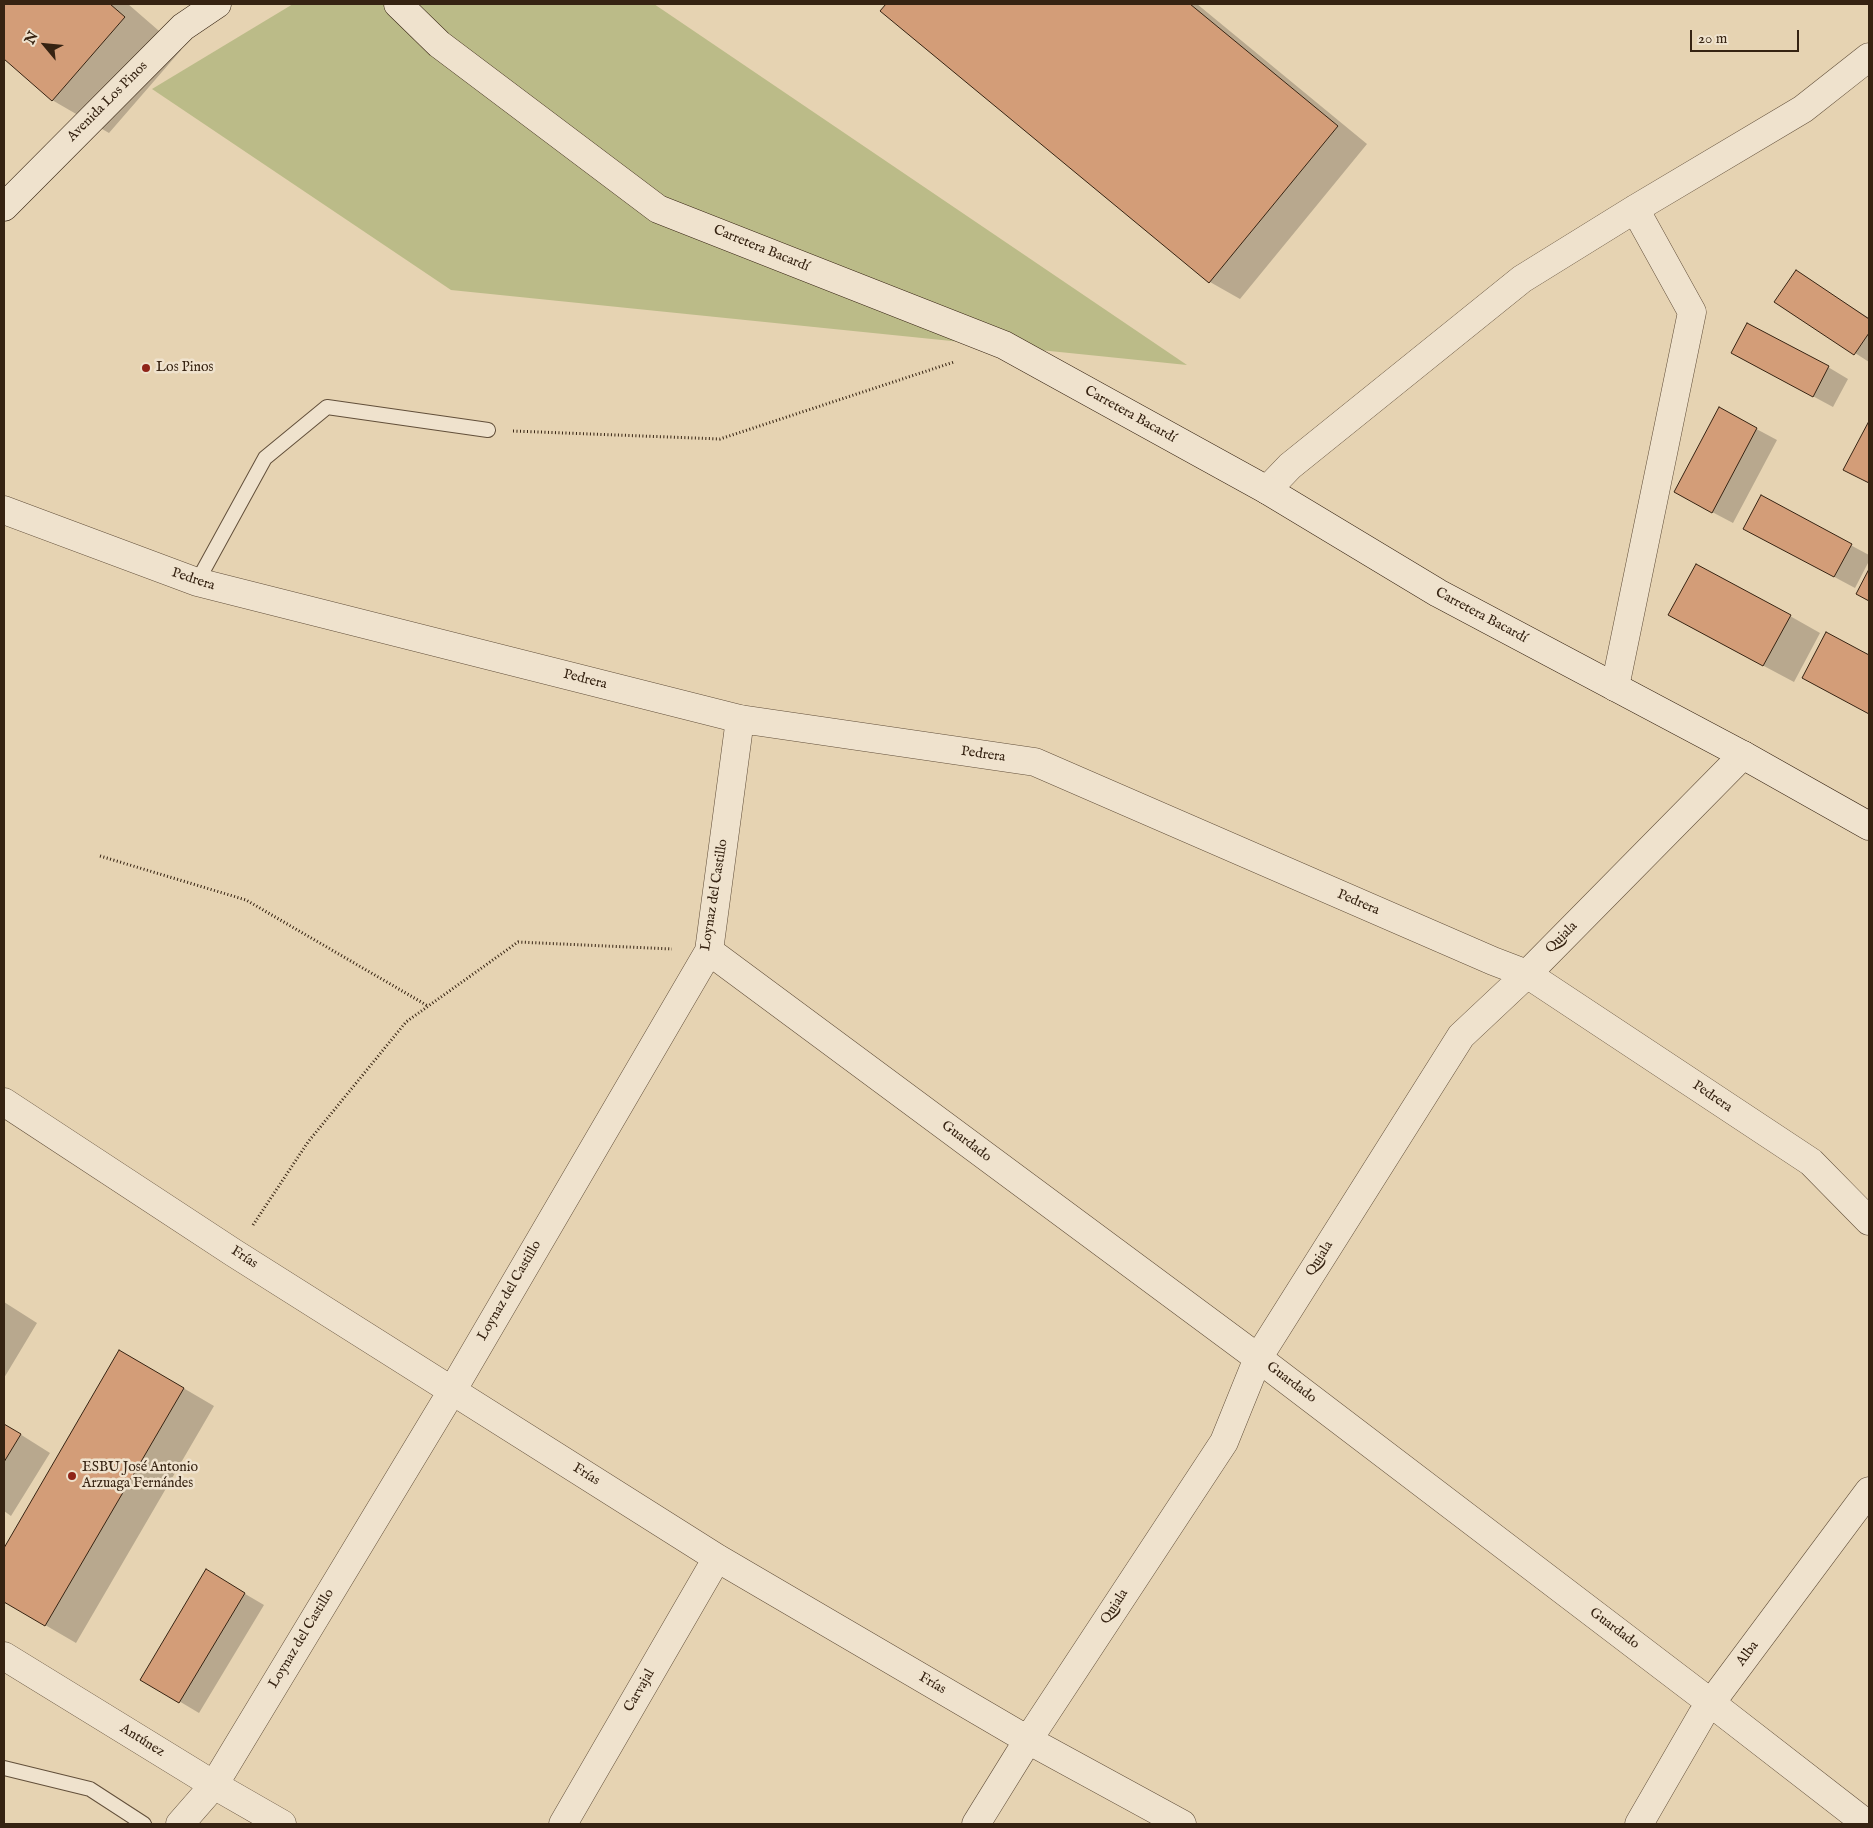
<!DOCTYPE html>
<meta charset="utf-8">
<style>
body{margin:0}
#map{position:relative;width:1873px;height:1828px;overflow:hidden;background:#e6d3b2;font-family:"IM FELL English",serif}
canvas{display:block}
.frame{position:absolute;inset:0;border:5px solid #362312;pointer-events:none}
.north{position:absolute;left:20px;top:20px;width:50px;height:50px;-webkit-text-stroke:4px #efe2cd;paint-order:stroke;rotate:298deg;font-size:14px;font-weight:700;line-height:20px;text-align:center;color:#362312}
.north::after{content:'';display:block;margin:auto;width:18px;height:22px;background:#362312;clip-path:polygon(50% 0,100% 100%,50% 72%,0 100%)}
.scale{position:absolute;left:1690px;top:30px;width:109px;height:22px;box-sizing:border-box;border:2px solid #362312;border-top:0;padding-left:6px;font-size:15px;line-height:18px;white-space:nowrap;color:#362312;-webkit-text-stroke:4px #efe2cd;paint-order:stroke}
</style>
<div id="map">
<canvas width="1873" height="1828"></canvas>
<div class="frame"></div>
<div class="north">N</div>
<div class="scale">20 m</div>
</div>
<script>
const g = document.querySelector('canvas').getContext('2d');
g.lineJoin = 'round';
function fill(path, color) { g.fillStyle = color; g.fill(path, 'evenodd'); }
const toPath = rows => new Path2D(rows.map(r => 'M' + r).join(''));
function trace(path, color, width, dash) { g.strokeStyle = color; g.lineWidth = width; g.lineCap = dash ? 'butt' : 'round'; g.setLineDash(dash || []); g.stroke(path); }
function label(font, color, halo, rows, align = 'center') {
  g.font = font + ' "IM FELL English",serif'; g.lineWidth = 5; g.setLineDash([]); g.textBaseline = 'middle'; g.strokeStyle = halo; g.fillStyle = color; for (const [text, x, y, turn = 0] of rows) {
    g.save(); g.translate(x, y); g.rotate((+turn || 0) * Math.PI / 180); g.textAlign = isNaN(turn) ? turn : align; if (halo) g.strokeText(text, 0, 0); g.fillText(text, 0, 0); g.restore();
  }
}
fill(toPath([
 [293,4,654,4,1187,365,451,290,152,89]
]), '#bb8');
fill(toPath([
 [4,4,128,4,181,50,109,133,52,100,4,58],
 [888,4,1197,4,1367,144,1240,299,1210,282,882,11],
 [1796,272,1869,318,1869,362,1776,302],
 [1753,364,1828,367,1848,379,1833,407],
 [1719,409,1777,440,1733,523,1695,503],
 [1869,423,1869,483,1845,469],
 [1761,497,1869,555,1869,561,1855,588,1765,540],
 [1790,616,1820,633,1794,682,1700,632],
 [1827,634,1869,657,1869,713,1824,689],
 [4,1302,37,1323,4,1378],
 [120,1351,214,1406,76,1643,4,1601,4,1551],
 [4,1424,50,1453,11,1516,4,1511],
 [206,1571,264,1605,199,1713,142,1679]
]), '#0003');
const building = toPath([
 [4,4,110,4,125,17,52,101,4,59,4,4],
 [886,4,1190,4,1338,126,1209,283,880,11,886,4],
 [1796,270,1869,319,1869,333,1854,355,1774,302,1796,270],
 [1747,323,1829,366,1813,397,1731,353,1747,323],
 [1719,407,1757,428,1712,513,1674,492,1719,407],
 [1869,421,1869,483,1843,470,1869,421],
 [1761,495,1852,544,1834,577,1743,529,1761,495],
 [1696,564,1791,615,1763,666,1668,615,1696,564],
 [1869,569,1869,601,1856,594,1869,569],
 [1826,632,1869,655,1869,714,1802,678,1826,632],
 [119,1350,184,1388,45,1626,4,1602,4,1548,119,1350],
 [4,1424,21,1434,4,1462,4,1424],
 [206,1569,245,1593,179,1703,140,1680,206,1569]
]);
fill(building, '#d39d78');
trace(building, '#362312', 1);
const lane = toPath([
 [197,582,265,458,327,407,488,430],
 [4,1768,90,1789,144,1824]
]);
const street = toPath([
 [1267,490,1290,466,1522,279,1635,209,1803,109,1869,57],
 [4,510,197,582,740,719,1035,762,1493,961,1527,974,1811,1162,1869,1221],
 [1615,687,1692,312,1635,209],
 [709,951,1258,1358,1711,1703,1867,1824],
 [4,1102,234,1253,717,1558,1028,1740,1182,1824],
 [4,1656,214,1785,282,1824],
 [180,1824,214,1785,452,1391,709,951,740,719],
 [563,1824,717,1558],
 [976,1824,1028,1740,1224,1442,1258,1358,1461,1036,1527,974,1743,755],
 [1639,1824,1702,1715,1869,1491]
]);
const secondary = toPath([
 [398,4,439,44,658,209,1004,345,1267,490,1438,593,1743,755,1869,826],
 [4,207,183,27,217,4]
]);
trace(lane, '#624f3a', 16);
trace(street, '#624f3a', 29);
trace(secondary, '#362312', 29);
trace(toPath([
 [513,431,720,439,954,362],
 [100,856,246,900,428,1006],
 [253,1225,308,1142,406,1022,518,942,672,949]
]), '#362312', 3, [1, 2.5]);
trace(lane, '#efe2cd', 14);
trace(street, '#efe2cd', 28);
trace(secondary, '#efe2cd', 28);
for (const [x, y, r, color] of [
 [146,368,5,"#8f2418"],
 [72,1476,5,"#8f2418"]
]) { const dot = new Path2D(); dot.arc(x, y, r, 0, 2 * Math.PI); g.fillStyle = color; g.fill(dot); trace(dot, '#efe2cd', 2); }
label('14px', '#362312', '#efe2cd', [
 ["Avenida Los Pinos",108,102,-45],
 ["Carretera Bacardí",761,249,22],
 ["Carretera Bacardí",1130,415,29],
 ["Pedrera",193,580,18],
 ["Carretera Bacardí",1481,616,28],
 ["Pedrera",585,680,14],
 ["Pedrera",983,755,8],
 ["Loynaz del Castillo",715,895,-81],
 ["Pedrera",1358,903,23],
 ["Quiala",1562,938,-45],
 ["Pedrera",1712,1097,34],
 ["Guardado",966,1142,37],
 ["Frías",244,1258,33],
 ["Quiala",1320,1259,-58],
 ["Loynaz del Castillo",510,1291,-60],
 ["Guardado",1291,1383,37],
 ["Frías",586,1475,32],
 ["Quiala",1115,1607,-57],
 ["Guardado",1614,1629,37],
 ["Loynaz del Castillo",302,1639,-59],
 ["Alba",1748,1654,-53],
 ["Frías",932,1684,30],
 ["Carvajal",640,1691,-60],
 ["Antúnez",142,1741,32]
]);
label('14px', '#362312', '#efe2cd', [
 ["Los Pinos",156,368],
 ["ESBU José Antonio",82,1468],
 ["Arzuaga Fernándes",82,1484]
], 'left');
</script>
